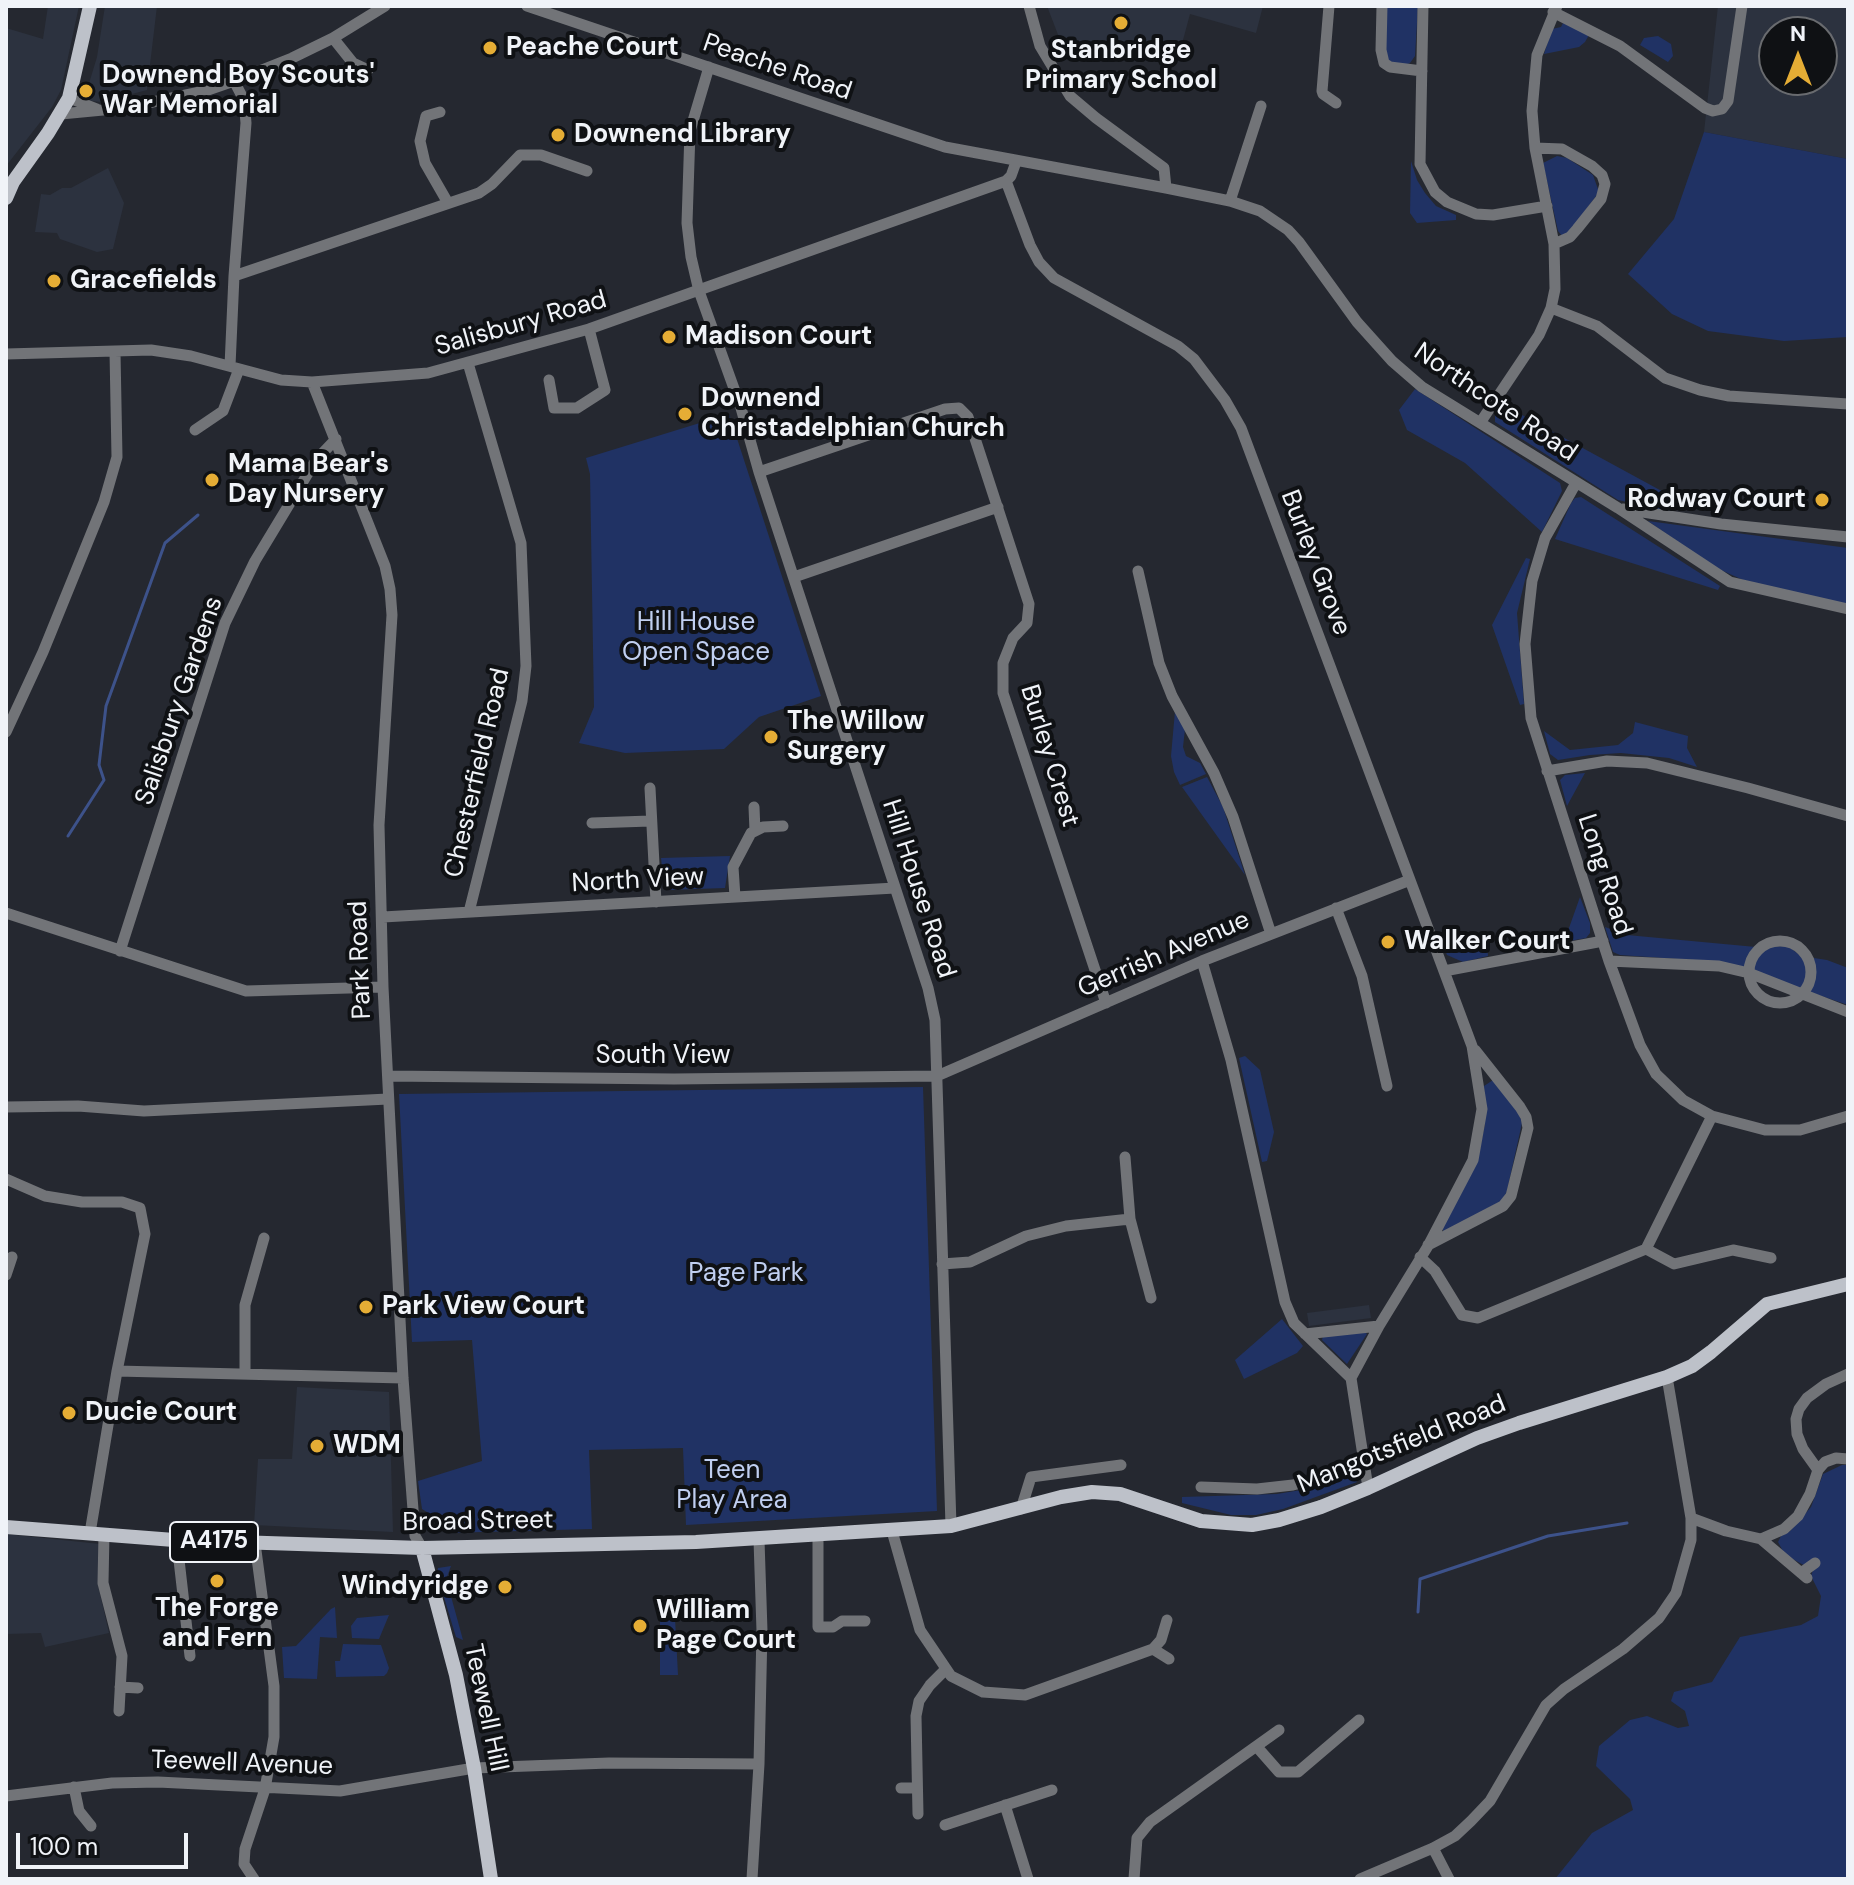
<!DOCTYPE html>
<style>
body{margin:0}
#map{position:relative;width:1854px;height:1885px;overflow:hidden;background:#252830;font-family:"DM Sans",sans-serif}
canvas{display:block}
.frame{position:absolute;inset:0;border:8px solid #f0f3f8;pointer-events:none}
.north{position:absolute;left:1758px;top:16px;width:80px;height:80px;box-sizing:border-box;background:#0f1114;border:2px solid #696b6f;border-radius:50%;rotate:0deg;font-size:22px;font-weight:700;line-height:32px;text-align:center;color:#f0f3f8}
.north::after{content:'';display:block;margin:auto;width:28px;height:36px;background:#e5ad35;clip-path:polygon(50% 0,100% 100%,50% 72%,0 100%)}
.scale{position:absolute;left:16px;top:1833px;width:172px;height:36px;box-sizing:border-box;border:4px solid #f0f3f8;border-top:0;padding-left:10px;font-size:24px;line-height:28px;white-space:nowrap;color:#f0f3f8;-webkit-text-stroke:6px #0f1114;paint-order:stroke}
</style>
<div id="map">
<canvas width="1854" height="1885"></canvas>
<div class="frame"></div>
<div class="north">N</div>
<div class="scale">100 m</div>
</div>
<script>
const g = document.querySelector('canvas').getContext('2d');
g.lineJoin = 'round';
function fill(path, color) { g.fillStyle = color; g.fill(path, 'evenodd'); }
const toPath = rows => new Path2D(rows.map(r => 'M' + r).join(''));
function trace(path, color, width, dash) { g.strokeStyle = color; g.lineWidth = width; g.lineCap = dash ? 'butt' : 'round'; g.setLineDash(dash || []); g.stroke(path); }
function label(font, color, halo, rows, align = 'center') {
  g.font = font + ' "DM Sans",sans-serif'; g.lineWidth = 8; g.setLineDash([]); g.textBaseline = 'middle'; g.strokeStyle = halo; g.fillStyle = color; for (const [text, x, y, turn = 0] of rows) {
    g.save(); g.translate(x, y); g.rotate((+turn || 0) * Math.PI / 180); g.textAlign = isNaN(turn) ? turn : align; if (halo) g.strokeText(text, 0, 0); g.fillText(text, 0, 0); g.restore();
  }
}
fill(toPath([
 [48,6,79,6,61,90,52,107,6,166,6,28,43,39],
 [105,6,157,6,147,90,101,102,84,100,97,57],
 [1047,6,1263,6,1256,33,1190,14,1180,51,1062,45],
 [1718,6,1848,6,1848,159,1704,132],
 [1774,32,1822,32,1822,80,1774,80],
 [108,168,124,203,113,249,97,252,60,239,57,233,35,232,41,194,50,195,62,188,71,188],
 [1369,1305,1371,1318,1309,1326,1307,1313],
 [297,1387,389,1392,393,1532,254,1525,258,1459,292,1459],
 [6,1534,100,1544,98,1585,109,1633,45,1647,41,1633,6,1634]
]), '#2c323f');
fill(toPath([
 [1382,6,1418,6,1415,56,1410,63,1403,66,1392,64,1385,58],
 [1563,23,1589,35,1585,42,1579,47,1544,54,1552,29,1561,27],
 [1658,36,1671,44,1673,56,1668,62,1640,45,1644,38],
 [1704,132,1848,159,1848,337,1784,341,1708,331,1672,314,1628,274,1674,219],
 [1557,156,1567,158,1593,175,1599,192,1568,234,1562,236,1558,231,1543,163],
 [1411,161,1417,180,1425,193,1436,206,1456,215,1456,220,1417,223,1410,213],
 [1415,389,1560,483,1562,491,1542,532,1465,463,1407,430,1399,410],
 [1500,403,1669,495,1672,512,1618,500,1495,422,1495,410],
 [729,414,821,696,759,717,724,749,625,753,579,743,594,707,590,474,586,458],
 [1581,497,1720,586,1718,590,1555,539,1571,503,1575,498],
 [1648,521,1848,548,1848,605,1752,584,1712,566],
 [1526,558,1530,559,1517,613,1524,704,1520,705,1492,625],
 [1175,711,1185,729,1183,747,1186,756,1200,763,1206,774,1180,785,1174,772,1171,756],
 [1635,722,1688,736,1687,748,1697,767,1669,758,1621,753,1590,755,1558,760,1550,754,1544,731,1570,750,1618,745,1633,733],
 [1585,773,1567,806,1560,780,1565,775],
 [1207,777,1223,807,1245,875,1182,787],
 [730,856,725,888,667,890,664,886,661,858],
 [1580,897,1590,923,1590,933,1586,938,1564,942],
 [1605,927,1627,935,1756,947,1788,946,1801,956,1827,960,1848,968,1848,1005,1720,962,1620,955,1613,952],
 [1472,938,1487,942,1488,956,1463,962,1447,955,1444,947],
 [1245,1056,1260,1070,1274,1132,1267,1161,1262,1162,1239,1058],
 [1493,1080,1519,1113,1522,1123,1507,1191,1503,1200,1444,1233,1442,1228,1479,1153,1485,1124,1484,1086],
 [923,1087,937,1511,686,1525,683,1448,589,1450,592,1529,445,1533,441,1521,422,1509,418,1481,482,1461,472,1340,412,1342,399,1094],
 [1282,1319,1303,1346,1297,1353,1244,1379,1235,1360],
 [1364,1331,1367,1334,1347,1364,1322,1340,1323,1336],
 [1842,1465,1848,1465,1848,1879,1555,1879,1592,1833,1633,1810,1630,1799,1596,1766,1599,1746,1630,1720,1647,1716,1678,1728,1689,1726,1685,1711,1671,1701,1674,1692,1712,1682,1740,1637,1801,1625,1818,1616,1821,1596,1811,1576,1813,1570,1785,1555,1778,1542,1781,1536,1790,1531,1811,1507,1823,1474],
 [1348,1475,1353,1476,1357,1482,1283,1509,1256,1515,1231,1515,1182,1503,1182,1497,1277,1494,1307,1489],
 [451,1566,447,1577,449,1589,463,1640,456,1637,437,1574,438,1568],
 [335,1607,337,1638,320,1637,317,1679,284,1678,282,1647,296,1646,331,1609],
 [389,1615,379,1639,352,1638,351,1626,357,1618],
 [675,1618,678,1675,660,1675,660,1619],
 [343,1644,381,1645,389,1668,387,1673,384,1676,336,1677,335,1661,340,1661]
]), '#203264');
trace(toPath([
 [68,836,104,780,99,765,106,706,165,543,198,515],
 [1418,1612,1420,1579,1548,1536,1627,1523]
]), '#3d528a', 3);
trace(toPath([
 [527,6,945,147,1166,188,1230,201,1260,211,1288,230,1299,242,1357,322,1392,361,1422,387,1618,508,1730,582,1848,609],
 [1029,6,1040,46,1070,96,1096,118,1164,168,1166,188],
 [1329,6,1322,91,1323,94,1336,103],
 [1382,6,1381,50,1384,63,1390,67,1422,71],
 [1423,6,1420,164,1435,192,1447,202,1476,214,1493,215,1547,206],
 [1553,12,1620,46,1705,108,1713,111,1722,109,1728,101,1742,6],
 [333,38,353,63,368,70],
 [709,67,690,131,687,223,691,257,699,291,741,408,759,472,928,988,935,1020,951,1526],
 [69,98,97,109],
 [440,112,426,116,420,141,425,163,448,203],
 [61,114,124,108,205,91,234,81,292,58,333,38,385,6],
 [1535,148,1562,149,1592,166,1602,175,1605,184,1601,199,1577,229,1570,237,1554,244],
 [1006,181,1030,245,1039,262,1054,278,1178,346,1194,359,1225,400,1241,428,1472,1046,1482,1109,1473,1160,1428,1246,1379,1326,1351,1378,1368,1488],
 [1230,201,1261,106],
 [234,276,479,193,492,184,520,155,541,155,587,171],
 [1551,308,1597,326,1665,378,1700,390,1729,396,1848,404],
 [6,354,151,350,191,356,281,380,312,382,428,373,589,329,1006,181,1011,176,1016,162],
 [468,363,521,543,526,666,522,701,469,912],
 [230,366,234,276,246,123,244,100,234,81],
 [549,380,554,408,577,408,605,390,589,329],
 [312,382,385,566,390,589,392,615,379,825,383,987,403,1378,415,1536,422,1548],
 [1480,423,1539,335,1551,308,1555,289,1554,244,1535,148,1532,111,1537,55,1557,6],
 [195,430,223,411,239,369],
 [759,472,945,409,959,408,968,417,1029,604,1027,623,1013,638,1003,663,1003,693,1106,1003],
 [1576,483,1545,538,1532,581,1525,644,1531,718,1609,961,1640,1045,1656,1074,1683,1100,1712,1116,1765,1130,1800,1130,1848,1116],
 [1623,509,1721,524,1848,537],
 [1138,571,1159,663,1172,696,1214,773,1233,817,1271,934],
 [794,577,998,507],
 [6,732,43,652,104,502,117,457,115,352],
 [1547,771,1607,761,1647,763,1748,788,1848,816],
 [650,788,656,902],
 [754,807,755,831],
 [592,823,650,821],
 [735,897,733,867,751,833,763,827,783,826],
 [1336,908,1362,976,1387,1086],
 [6,913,246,991,383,987],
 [383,917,895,888],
 '1749 972a31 31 0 1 1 62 0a31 31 0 1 1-62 0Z',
 [120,951,225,623,255,561,316,460,336,439],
 [1202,961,1231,1060,1285,1302,1294,1323,1351,1378],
 [1609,961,1719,966,1749,973,1848,1012],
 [1444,971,1603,941],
 [388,1076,674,1079,937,1076,1202,961,1410,880],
 [6,1107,78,1106,144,1111,388,1099],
 [1125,1157,1130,1219,1151,1298],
 [6,1179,45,1196,82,1202,122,1202,140,1208,145,1234,117,1371,90,1533],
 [1428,1245,1503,1206,1511,1196,1528,1128,1526,1117,1520,1107,1475,1050],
 [1646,1249,1674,1264,1733,1250,1771,1258],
 [1420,1257,1435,1271,1462,1315,1478,1318,1646,1249,1712,1116],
 [942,1264,970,1262,1026,1236,1066,1226,1130,1219],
 [6,1275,12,1257],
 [1305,1334,1379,1326],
 [117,1371,403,1378],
 [245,1374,245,1305,264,1238],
 [1818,1470,1803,1449,1797,1434,1796,1419,1799,1409,1807,1398,1826,1384,1848,1374],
 [1201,1487,1257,1489,1293,1485,1364,1467],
 [1021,1509,1031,1477,1121,1465],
 [1691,1518,1726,1531,1761,1539,1784,1529,1798,1516,1810,1494,1818,1470,1825,1462,1836,1458,1848,1459],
 [892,1531,920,1630,951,1676,983,1692,1025,1695,1153,1649,1161,1640,1167,1620],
 [104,1534,103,1583,122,1656,119,1711],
 [818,1536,818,1627,833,1627,842,1621,865,1621],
 [1761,1539,1807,1578],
 [179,1540,179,1560,190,1656],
 [1801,1573,1815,1563],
 [1153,1649,1169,1659],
 [120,1687,138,1688],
 [1257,1747,1279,1772,1298,1772,1359,1720],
 [74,1787,79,1811,91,1826],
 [901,1788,917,1788],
 [6,1796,112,1783,158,1782,340,1791,474,1768,609,1763,759,1764],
 [1005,1805,1028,1879],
 [918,1814,916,1716,919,1701,930,1685,946,1669],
 [945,1825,1052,1790],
 [1433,1848,1449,1879],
 [254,1879,244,1864,245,1849,265,1789,274,1737,274,1686,255,1543],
 [752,1879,759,1764,762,1631,759,1540],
 [1134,1879,1137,1838,1150,1822,1279,1730],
 [1360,1879,1433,1848,1455,1836,1471,1821,1490,1801,1546,1705,1564,1689,1623,1649,1659,1618,1676,1593,1691,1540,1691,1518,1667,1377]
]), '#727478', 11);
trace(toPath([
 [6,198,13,182,48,133,69,98,90,6],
 [6,1527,174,1540,422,1548,696,1542,951,1526,1061,1497,1092,1492,1120,1494,1201,1521,1252,1525,1279,1520,1321,1507,1368,1488,1477,1438,1519,1423,1667,1377,1692,1366,1711,1352,1767,1304,1848,1284],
 [422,1548,456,1675,474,1768,491,1879]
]), '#bdc1c9', 14);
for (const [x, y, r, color] of [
 [1121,23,8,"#e5ad35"],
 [490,48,8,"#e5ad35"],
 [86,91,8,"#e5ad35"],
 [558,135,8,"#e5ad35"],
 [54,281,8,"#e5ad35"],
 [669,337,8,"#e5ad35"],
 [685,414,8,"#e5ad35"],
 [212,480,8,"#e5ad35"],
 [1822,500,8,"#e5ad35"],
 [771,737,8,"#e5ad35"],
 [1388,942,8,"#e5ad35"],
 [366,1307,8,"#e5ad35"],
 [69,1413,8,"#e5ad35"],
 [317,1446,8,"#e5ad35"],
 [217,1581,8,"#e5ad35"],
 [505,1587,8,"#e5ad35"],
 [640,1626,8,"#e5ad35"]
]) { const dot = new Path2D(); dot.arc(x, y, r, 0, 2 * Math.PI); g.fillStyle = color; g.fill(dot); trace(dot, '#0f1114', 3); }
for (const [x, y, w] of [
 [214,1542,88]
]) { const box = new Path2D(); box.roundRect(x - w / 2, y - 20, w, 40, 6); g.fillStyle = '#0f1114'; g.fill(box); trace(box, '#f0f3f8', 2); }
label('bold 24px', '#f0f3f8', null, [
 ["A4175",214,1542]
]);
label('bold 26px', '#f0f3f8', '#0f1114', [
 ["Peache Court",506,48],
 ["Stanbridge",1121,51,"center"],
 ["Primary School",1121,81,"center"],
 ["Downend Boy Scouts'",102,76],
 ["War Memorial",102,106],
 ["Downend Library",574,135],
 ["Gracefields",70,281],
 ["Madison Court",685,337],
 ["Downend",701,399],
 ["Christadelphian Church",701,429],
 ["Mama Bear's",228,465],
 ["Day Nursery",228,495],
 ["Rodway Court",1806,500,"right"],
 ["The Willow",787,722],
 ["Surgery",787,752],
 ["Walker Court",1404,942],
 ["Park View Court",382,1307],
 ["Ducie Court",85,1413],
 ["WDM",333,1446],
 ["Windyridge",489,1587,"right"],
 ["The Forge",217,1609,"center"],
 ["and Fern",217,1639,"center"],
 ["William",656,1611],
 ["Page Court",656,1641]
], 'left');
label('26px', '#f0f3f8', '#0f1114', [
 ["Peache Road",777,68,19],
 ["Salisbury Road",521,324,-16],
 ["Northcote Road",1495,403,34],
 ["Burley Grove",1315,563,69],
 ["Salisbury Gardens",180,701,-71],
 ["Burley Crest",1049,756,73],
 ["Chesterfield Road",478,773,-77],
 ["Long Road",1604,875,72],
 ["North View",638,881,-3],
 ["Hill House Road",918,889,72],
 ["Gerrish Avenue",1164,955,-23],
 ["Park Road",361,960,-92],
 ["South View",663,1056],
 ["Mangotsfield Road",1402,1445,-22],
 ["Broad Street",478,1522,-1],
 ["Teewell Hill",485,1708,78],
 ["Teewell Avenue",242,1764,2]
]);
label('26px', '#c0cff1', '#0f1114', [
 ["Hill House",696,623],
 ["Open Space",696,653],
 ["Page Park",746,1274],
 ["Teen",732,1471],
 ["Play Area",732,1501]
]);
</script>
